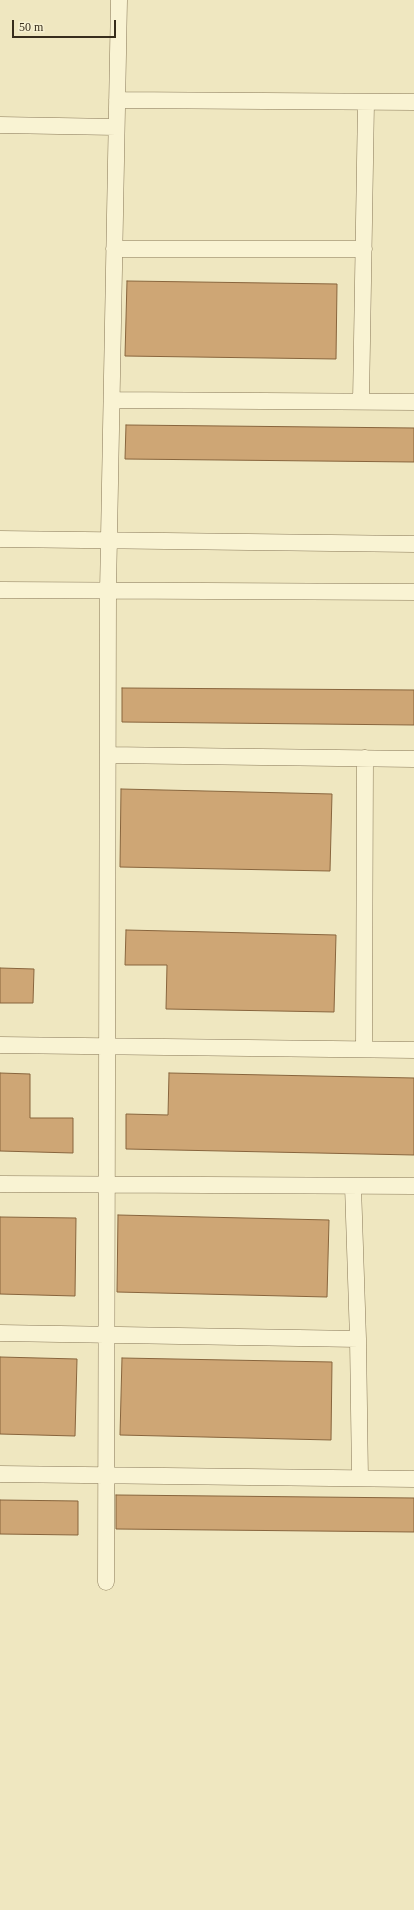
<!DOCTYPE html>
<style>
body{margin:0}
#map{position:relative;width:414px;height:1910px;overflow:hidden;background:#efe7c0;font-family:Georgia,serif}
canvas{display:block}
.scale{position:absolute;left:12px;top:20px;width:104px;height:18px;box-sizing:border-box;border:2px solid #372d1c;border-top:0;padding-left:5px;font-size:12px;line-height:14px;white-space:nowrap;color:#372d1c;-webkit-text-stroke:3px #f6f0d0;paint-order:stroke}
</style>
<div id="map">
<canvas width="414" height="1910"></canvas>
<div class="scale">50 m</div>
</div>
<script>
const g = document.querySelector('canvas').getContext('2d');
g.lineJoin = 'round';
function fill(path, color) { g.fillStyle = color; g.fill(path, 'evenodd'); }
const toPath = rows => new Path2D(rows.map(r => 'M' + r).join(''));
function trace(path, color, width, dash) { g.strokeStyle = color; g.lineWidth = width; g.lineCap = dash ? 'butt' : 'round'; g.setLineDash(dash || []); g.stroke(path); }
const building = toPath([
 [127,281,337,284,336,359,125,356,127,281],
 [126,425,414,428,414,462,125,459,126,425],
 [122,688,414,690,414,725,122,722,122,688],
 [121,789,332,794,330,871,120,867,121,789],
 [126,930,336,935,334,1012,166,1009,167,965,125,965,126,930],
 [0,968,34,969,33,1003,0,1003,0,968],
 [0,1073,30,1074,30,1118,73,1118,73,1153,0,1151,0,1073],
 [169,1073,414,1078,414,1155,126,1149,126,1114,168,1115,169,1073],
 [118,1215,329,1220,327,1297,117,1292,118,1215],
 [0,1217,76,1218,75,1296,0,1294,0,1217],
 [0,1357,77,1359,75,1436,0,1434,0,1357],
 [122,1358,332,1362,331,1440,120,1435,122,1358],
 [116,1495,414,1498,414,1532,116,1529,116,1495],
 [0,1500,78,1501,78,1535,0,1534,0,1500]
]);
fill(building, '#cea675');
trace(building, '#88653d', 1);
const minor = toPath([
 [117,100,414,102],
 [0,125,116,127],
 [114,249,364,249],
 [112,400,414,402],
 [361,401,366,103],
 [0,539,414,544],
 [0,590,414,592],
 [108,755,414,759],
 [0,1045,414,1050],
 [364,1049,365,758],
 [0,1184,414,1186],
 [0,1333,358,1339,353,1186],
 [358,1339,360,1478],
 [0,1474,414,1479],
 [106,1582,108,591,119,0]
]);
trace(minor, '#887858', 17);
trace(minor, '#f9f3d3', 16);
</script>
